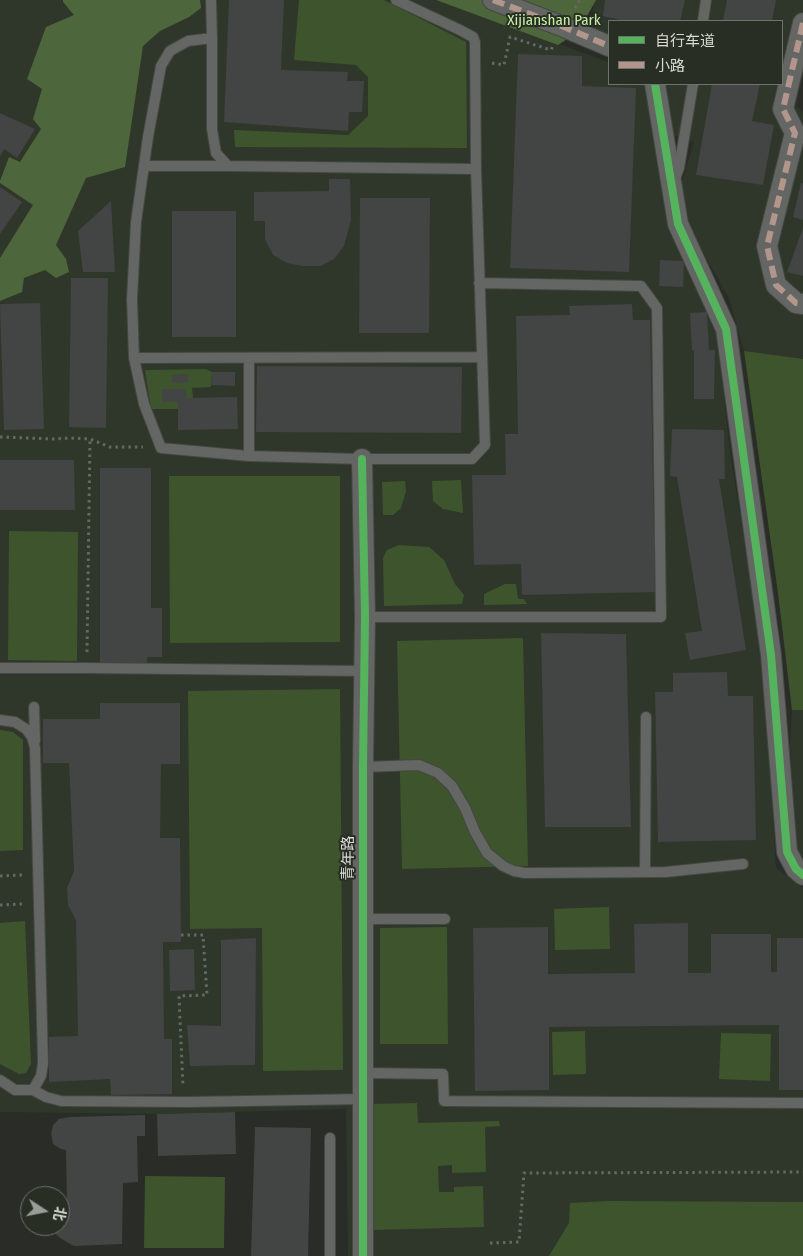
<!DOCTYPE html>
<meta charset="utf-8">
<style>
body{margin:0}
#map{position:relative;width:803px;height:1256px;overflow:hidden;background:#292c27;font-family:"Fira Sans Condensed","Noto Sans SC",sans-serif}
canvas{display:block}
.legend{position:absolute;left:608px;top:20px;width:175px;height:65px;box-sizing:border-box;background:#292e25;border:1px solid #6e736b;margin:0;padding:6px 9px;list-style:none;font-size:15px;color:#d6dad4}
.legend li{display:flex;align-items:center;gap:10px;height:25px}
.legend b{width:25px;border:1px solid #6e736b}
.north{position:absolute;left:20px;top:1186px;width:50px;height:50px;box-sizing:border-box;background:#292e25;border:1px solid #6e736b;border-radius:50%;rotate:101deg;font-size:14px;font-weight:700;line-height:20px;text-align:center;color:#d6dad4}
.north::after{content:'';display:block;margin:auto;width:18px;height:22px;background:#999d97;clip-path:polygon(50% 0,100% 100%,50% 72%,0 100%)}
</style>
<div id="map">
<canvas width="803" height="1256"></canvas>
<ul class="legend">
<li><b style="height:6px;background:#56b35d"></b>自行车道</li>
<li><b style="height:6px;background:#b2968c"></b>小路</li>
</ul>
<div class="north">北</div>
</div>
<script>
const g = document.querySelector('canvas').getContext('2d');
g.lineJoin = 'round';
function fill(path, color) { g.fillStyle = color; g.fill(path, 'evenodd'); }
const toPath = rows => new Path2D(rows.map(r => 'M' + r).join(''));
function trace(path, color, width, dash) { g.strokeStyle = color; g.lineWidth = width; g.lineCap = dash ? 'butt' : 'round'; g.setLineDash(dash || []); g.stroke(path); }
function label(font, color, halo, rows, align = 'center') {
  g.font = font + ' "Fira Sans Condensed","Noto Sans SC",sans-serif'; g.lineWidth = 4; g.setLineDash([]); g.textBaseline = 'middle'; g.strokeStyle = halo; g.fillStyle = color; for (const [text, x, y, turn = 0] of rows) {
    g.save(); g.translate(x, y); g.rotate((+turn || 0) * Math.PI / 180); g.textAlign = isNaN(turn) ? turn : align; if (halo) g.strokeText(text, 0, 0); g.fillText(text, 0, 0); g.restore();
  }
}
fill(toPath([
 [0,0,436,0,609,62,609,84,643,84,644,85,675,235,716,325,730,452,764,663,776,868,803,888,803,1256,348,1256,346,1109,157,1114,0,1112],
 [596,0,803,0,803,75,796,106,803,112,803,857,794,851,790,745,792,710,778,593,744,351,729,298,686,223,679,191,694,142,672,135,664,84,782,84,782,21,609,21,609,36,594,31,593,5]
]), '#2f372a');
fill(toPath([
 [299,0,384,0,466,42,467,148,235,147,234,130,348,135,368,116,368,77,356,65,294,60],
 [744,351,803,359,803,710,792,710,778,593],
 [206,369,212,372,211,387,192,388,193,398,186,398,185,389,162,389,162,402,178,402,178,409,151,409,145,370],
 [169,476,340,476,340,642,170,643],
 [461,480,463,513,443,509,433,501,432,481],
 [405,481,406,491,401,508,393,515,383,515,382,482],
 [9,531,78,532,77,661,8,660],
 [399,545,429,547,444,560,455,584,464,595,462,604,384,606,383,558,387,550],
 [505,584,516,584,518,599,524,599,527,604,484,605,484,594],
 [523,638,528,866,402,869,397,641],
 [340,689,343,1070,263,1071,262,928,190,929,188,691],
 [0,730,13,732,23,740,23,850,0,851],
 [609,907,610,949,555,950,554,909],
 [25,921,31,1064,26,1073,19,1074,0,1064,0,923],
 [447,927,448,1044,380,1044,380,928],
 [585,1031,586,1074,553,1075,552,1032],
 [721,1033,771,1034,770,1081,719,1079],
 [417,1103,418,1123,499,1121,500,1126,485,1127,486,1172,452,1173,452,1165,438,1166,439,1192,454,1192,454,1187,483,1186,484,1227,374,1230,371,1104],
 [145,1176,225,1177,224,1248,144,1248],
 [609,1201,803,1202,803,1256,549,1256,569,1223,570,1203]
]), '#3e542d');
fill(toPath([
 [63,0,200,0,201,8,189,17,160,31,143,46,125,167,86,178,56,245,66,259,69,272,56,278,45,270,24,278,22,292,0,301,0,258,33,205,0,183,0,181,9,157,20,162,41,129,33,119,42,89,27,79,46,27,74,15,63,2],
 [436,0,596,0,578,32,558,45]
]), '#4d663b');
fill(toPath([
 [229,0,284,0,281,70,348,72,347,81,364,81,362,112,349,112,348,131,224,122],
 [605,0,685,0,680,21,624,21,603,16],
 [727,0,776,0,772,21,723,21],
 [518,54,582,56,582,86,636,88,629,272,510,268],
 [712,84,760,84,752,121,774,125,763,185,696,175],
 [0,113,35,129,17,158,4,149,0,157],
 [329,179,350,179,351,220,344,246,334,259,321,266,302,266,287,263,273,255,265,239,265,221,254,221,254,192,329,191],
 [801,183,803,183,803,220,793,217],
 [0,187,22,202,0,234],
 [360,198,430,198,429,333,359,333],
 [111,201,115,272,83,272,78,231],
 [172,211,236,211,236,337,172,337],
 [803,228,803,276,787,272],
 [660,260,684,261,683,287,659,286],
 [71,278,108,278,106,428,69,427],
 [40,303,44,429,4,430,0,304],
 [632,304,633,320,650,320,655,592,522,595,521,564,474,565,472,475,506,475,505,434,518,434,516,316,570,315,569,306],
 [707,312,709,350,715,350,714,399,694,399,694,350,692,351,690,313],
 [257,366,462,367,461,433,256,432],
 [212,372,235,372,235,386,211,385],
 [188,374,188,383,172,383,172,375],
 [162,389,185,389,186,398,237,397,238,429,178,430,178,402,162,402],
 [672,429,724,430,725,479,719,479,746,650,690,660,685,633,702,631,677,477,670,476],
 [0,460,74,460,75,510,0,510],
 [100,468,151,468,151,608,162,608,162,657,147,657,147,665,100,665],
 [541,633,626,634,631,827,545,827],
 [727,672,728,696,753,696,756,840,658,842,655,692,673,692,673,673],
 [100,703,180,703,180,764,161,764,160,838,180,838,181,942,163,942,164,1039,172,1039,172,1094,111,1095,110,1079,49,1082,49,1037,78,1036,76,920,68,905,67,888,74,871,69,763,43,763,43,719,100,719],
 [688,923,688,973,711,973,711,934,771,934,771,972,777,972,777,938,803,938,803,1090,779,1090,779,1025,549,1027,549,1090,475,1091,473,928,548,927,548,974,635,973,634,924],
 [256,938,255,1065,190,1066,187,1025,221,1026,221,940],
 [194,949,195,990,170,991,169,950],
 [235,1112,236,1154,158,1156,157,1114],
 [145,1115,145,1136,137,1136,138,1182,123,1183,122,1244,74,1246,60,1238,53,1231,53,1226,60,1226,60,1210,67,1207,66,1150,61,1149,53,1144,51,1134,53,1125,59,1119,70,1117],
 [255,1127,311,1128,308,1256,251,1256]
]), '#434444');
const service = toPath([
 [211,0,212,38,188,41,170,51,161,66,148,137,136,222,132,299,134,358,144,404,161,448,249,456,362,459,472,459,485,445,476,169,475,42,473,37,460,30,396,0],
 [703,21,706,0],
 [212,38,212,129,216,153,228,166,476,169],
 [144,166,228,166],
 [674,181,679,168,693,84],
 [134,358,482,357],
 [249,456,249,358],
 [365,617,661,617,657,308,641,286,479,283],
 [0,668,86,668,364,671],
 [34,707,35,741],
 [0,720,15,722,26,729,32,737,35,748,43,1063,41,1076,33,1090,15,1090,0,1080],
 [363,767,419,765,438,773,452,786,465,808,475,832,487,853,503,866,514,871,525,873,666,872,743,864],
 [645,872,646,717],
 [363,919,445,919],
 [363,1073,443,1074,444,1101,803,1103],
 [33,1090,46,1097,61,1101,188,1102,363,1099],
 [330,1256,330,1138]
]);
const minor = toPath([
 [493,0,564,27,609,46],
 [803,23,783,109,795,133,767,246,776,285,796,303,803,304],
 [655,84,678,224,726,329,771,655,787,852,796,869,803,875],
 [362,459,365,617,363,767,363,1256]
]);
trace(service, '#454744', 12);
trace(minor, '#454744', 22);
trace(toPath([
 [575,8,580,0],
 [492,63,504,65,510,37,551,50,553,46],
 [0,437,53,439,71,438,90,439,110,447,143,447],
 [87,652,90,439],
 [0,876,22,875],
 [0,905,22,904],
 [181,935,203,935,207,995,179,996,183,1087],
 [490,1243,519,1242,524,1173,803,1172]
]), '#666865', 3, [2.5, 4]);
trace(service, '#646663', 10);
trace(minor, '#646663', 20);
trace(toPath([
 [493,0,564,27,609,46],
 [803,23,783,109,795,133,767,246,776,285,796,303,803,304]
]), '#b2968c', 6, [12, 6]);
trace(toPath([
 [655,84,678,224,726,329,771,655,787,852,796,869,803,875],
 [362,459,365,617,363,767,363,1256]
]), '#56b35d', 8);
label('15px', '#c3efa3', '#292e25', [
 ["Xijianshan Park",554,21]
]);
label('15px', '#d6dad4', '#292e25', [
 ["青年路",349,858,-90]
]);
</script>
